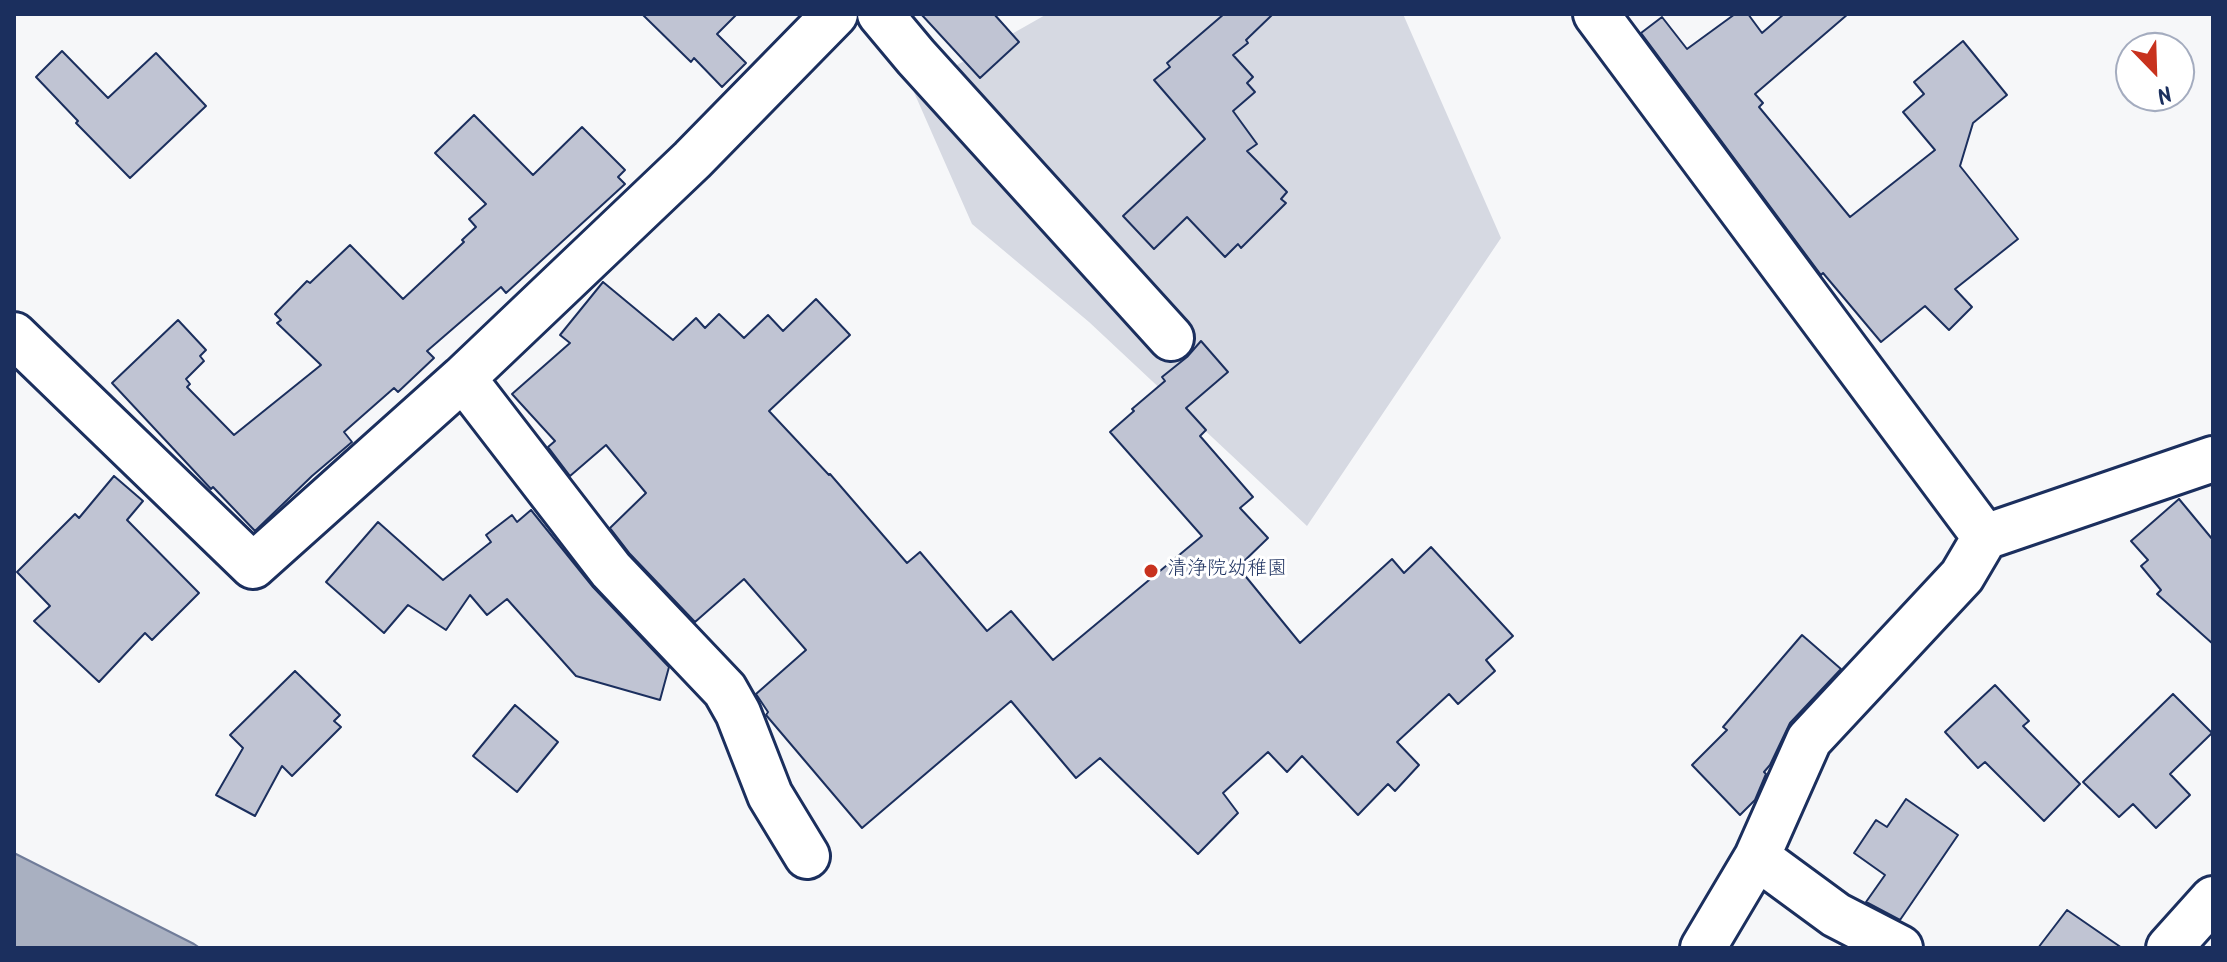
<!DOCTYPE html>
<meta charset="utf-8">
<style>
body{margin:0}
#map{position:relative;width:2227px;height:962px;overflow:hidden;background:#f6f7f9;font-family:Kalam,sans-serif}
canvas{display:block}
.frame{position:absolute;inset:0;border:16px solid #1b2f5e;pointer-events:none}
.north{position:absolute;left:2115px;top:32px;width:80px;height:80px;box-sizing:border-box;background:#fff;border:2px solid #a4acbf;border-radius:50%;rotate:157deg;font-size:22px;font-weight:700;line-height:32px;text-align:center;color:#1b2f5e}
.north::after{content:'';display:block;margin:auto;width:28px;height:36px;background:#c8321e;clip-path:polygon(50% 0,100% 100%,50% 72%,0 100%)}
</style>
<div id="map">
<canvas width="2227" height="962"></canvas>
<div class="frame"></div>
<div class="north">N</div>
</div>
<script>
const g = document.querySelector('canvas').getContext('2d');
g.lineJoin = 'round';
function fill(path, color) { g.fillStyle = color; g.fill(path, 'evenodd'); }
const toPath = rows => new Path2D(rows.map(r => 'M' + r).join(''));
function trace(path, color, width, dash) { g.strokeStyle = color; g.lineWidth = width; g.lineCap = dash ? 'butt' : 'round'; g.setLineDash(dash || []); g.stroke(path); }
function label(font, color, halo, rows, align = 'center') {
  g.font = font + ' Kalam,"Klee One",sans-serif'; g.lineWidth = 6; g.setLineDash([]); g.textBaseline = 'middle'; g.strokeStyle = halo; g.fillStyle = color; for (const [text, x, y, turn = 0] of rows) {
    g.save(); g.translate(x, y); g.rotate((+turn || 0) * Math.PI / 180); g.textAlign = isNaN(turn) ? turn : align; if (halo) g.strokeText(text, 0, 0); g.fillText(text, 0, 0); g.restore();
  }
}
fill(toPath([
 [1047,14,1403,14,1501,238,1307,526,1089,322,972,224,913,90]
]), '#d6d9e2');
const water = toPath([
 [14,853,194,944,200,948,14,948,14,853]
]);
fill(water, '#a9b0c1');
trace(water, '#707c99', 2);
const building = toPath([
 [642,14,737,14,717,34,746,63,722,87,694,58,691,62,642,14],
 [921,14,994,14,1019,42,980,78,921,14],
 [1224,14,1273,14,1246,40,1248,43,1233,55,1253,77,1247,83,1255,92,1233,111,1257,144,1247,151,1287,192,1281,199,1286,203,1241,248,1238,244,1225,257,1187,217,1154,249,1123,216,1205,139,1154,80,1170,67,1167,63,1224,14],
 [1735,14,1748,14,1762,33,1784,14,1848,14,1755,94,1763,103,1759,107,1850,217,1935,150,1903,112,1924,94,1914,82,1963,41,2007,95,1973,123,1960,166,2018,239,1955,289,1972,307,1949,330,1925,306,1881,342,1823,273,1821,275,1641,33,1662,17,1687,49,1735,14],
 [62,51,108,98,156,53,206,106,130,178,76,123,78,121,36,77,62,51],
 [474,115,533,175,582,127,625,170,618,177,625,184,506,293,501,287,427,351,434,358,398,392,394,388,344,432,352,442,312,476,255,531,213,487,211,489,112,383,178,320,206,350,200,356,204,361,186,379,190,384,187,387,234,435,321,365,277,323,281,320,275,314,307,281,310,283,350,245,403,299,464,242,462,240,476,227,469,219,486,204,435,153,474,115],
 [603,282,673,340,696,318,705,328,719,314,744,338,768,315,783,331,816,299,850,335,769,411,829,475,830,474,907,563,920,552,987,631,1011,611,1053,660,1202,536,1110,432,1134,411,1132,409,1165,381,1162,377,1187,357,1201,341,1228,372,1186,408,1206,430,1200,436,1253,497,1240,508,1268,538,1238,567,1300,643,1392,559,1404,573,1431,547,1513,636,1486,660,1495,671,1458,704,1449,694,1397,742,1419,765,1395,791,1388,784,1358,815,1302,756,1287,772,1268,752,1223,793,1238,813,1198,854,1100,758,1076,778,1011,701,862,828,766,715,768,712,756,694,806,650,744,579,695,622,630,554,610,528,646,493,606,445,570,476,548,447,555,441,512,394,570,343,560,335,603,282],
 [114,476,143,501,127,520,199,593,152,640,145,633,99,682,34,621,50,606,17,572,75,514,79,518,114,476],
 [2179,499,2213,540,2213,644,2157,594,2161,590,2141,566,2148,560,2131,541,2179,499],
 [531,510,593,587,669,667,660,700,576,676,507,599,487,615,470,595,446,630,408,605,384,633,326,582,378,522,443,580,491,542,486,535,512,515,517,522,531,510],
 [1802,635,1841,669,1790,723,1770,765,1764,772,1766,774,1755,800,1740,815,1692,765,1727,730,1723,727,1802,635],
 [295,671,340,715,334,721,341,727,292,776,282,766,255,816,216,795,243,748,230,735,295,671],
 [1995,685,2029,721,2023,726,2080,784,2044,821,1985,762,1978,768,1945,732,1995,685],
 [2173,694,2212,733,2170,774,2190,795,2156,828,2133,804,2119,817,2083,782,2173,694],
 [515,705,558,742,517,792,473,756,515,705],
 [1906,799,1958,835,1900,920,1866,902,1885,875,1854,853,1876,820,1887,827,1906,799],
 [2067,910,2122,948,2038,948,2067,910]
]);
fill(building, '#c0c4d3');
trace(building, '#1b2f5e', 2);
const street = toPath([
 [880,14,916,57,1171,338],
 [1596,14,1985,537],
 [14,335,253,566,463,378,692,160,835,14],
 [463,378,611,570,725,690,738,713,770,795,807,856],
 [1757,857,1836,915,1900,948],
 [1703,948,1757,857,1809,740,1962,576,1985,537,2213,459],
 [2169,948,2213,899]
]);
trace(street, '#1b2f5e', 50);
trace(street, '#fff', 44);
for (const [x, y, r, color] of [
 [1151,571,8,"#c8321e"]
]) { const dot = new Path2D(); dot.arc(x, y, r, 0, 2 * Math.PI); g.fillStyle = color; g.fill(dot); trace(dot, '#fff', 3); }
label('20px', '#1b2f5e', '#fff', [
 ["清浄院幼稚園",1167,571]
], 'left');
</script>
